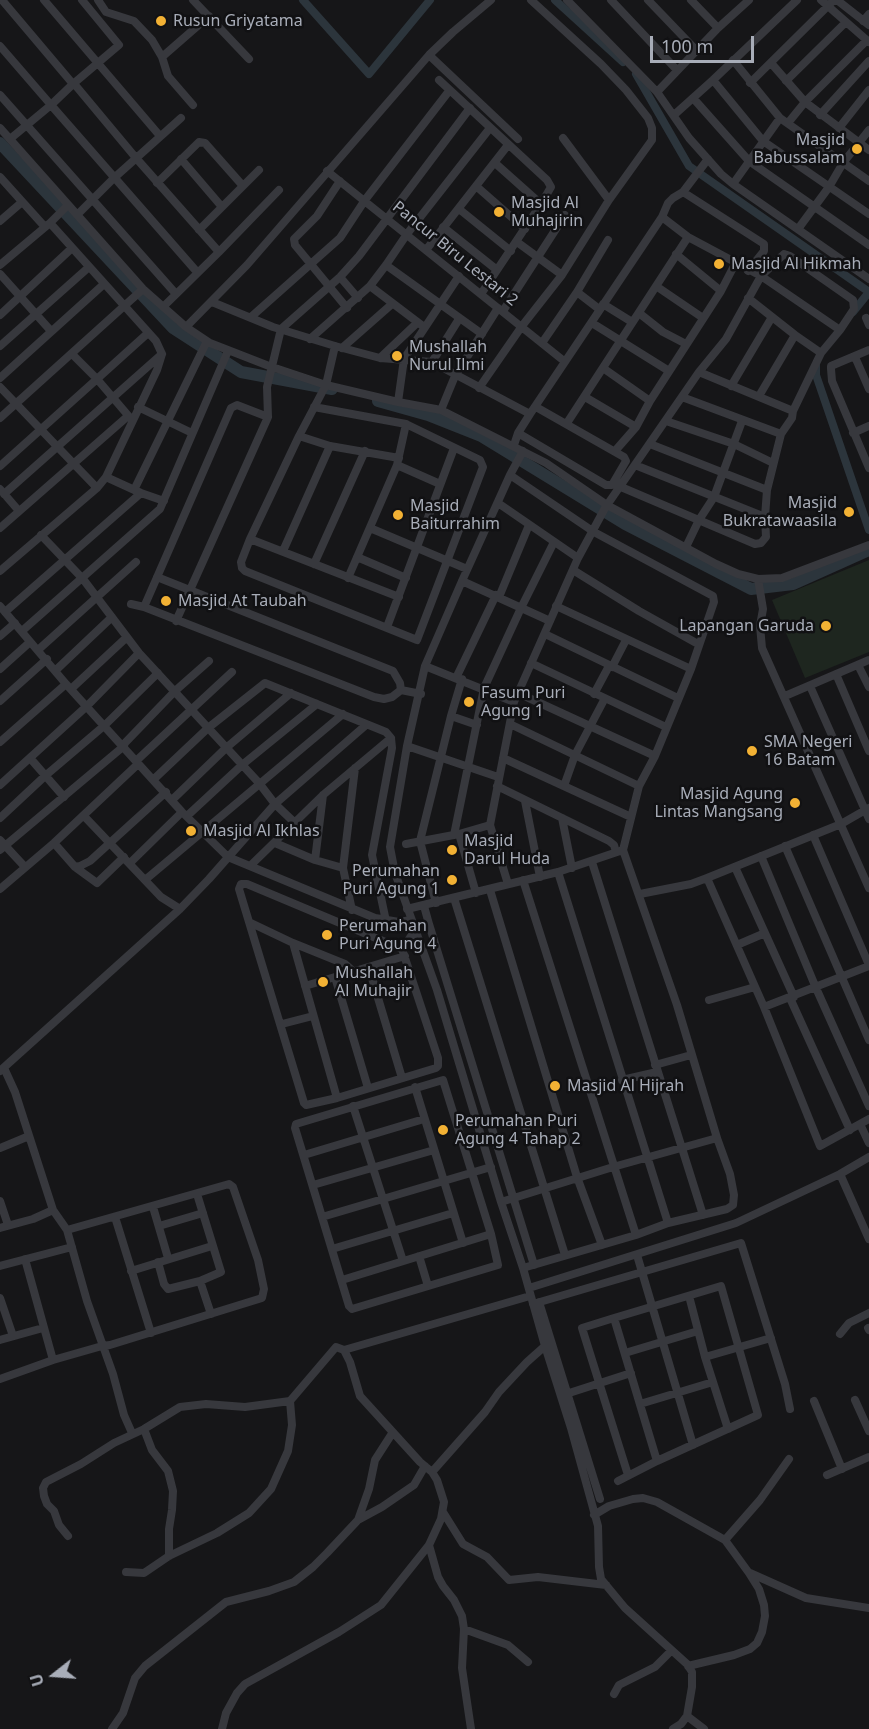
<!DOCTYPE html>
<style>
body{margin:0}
#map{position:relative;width:869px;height:1729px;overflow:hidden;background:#161618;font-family:"Noto Sans",sans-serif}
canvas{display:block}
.north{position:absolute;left:24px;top:1645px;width:60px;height:60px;-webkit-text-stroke:4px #111113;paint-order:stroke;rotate:253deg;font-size:16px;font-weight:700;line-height:24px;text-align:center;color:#a8adb8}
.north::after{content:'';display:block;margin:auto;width:21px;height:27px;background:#a8adb8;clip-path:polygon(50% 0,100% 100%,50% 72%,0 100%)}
.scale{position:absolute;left:650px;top:36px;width:104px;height:27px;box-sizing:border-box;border:3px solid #a8adb8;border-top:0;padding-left:8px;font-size:18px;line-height:21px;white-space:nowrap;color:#a8adb8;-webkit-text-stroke:4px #111113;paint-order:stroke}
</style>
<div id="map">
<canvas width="869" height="1729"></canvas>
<div class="north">U</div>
<div class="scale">100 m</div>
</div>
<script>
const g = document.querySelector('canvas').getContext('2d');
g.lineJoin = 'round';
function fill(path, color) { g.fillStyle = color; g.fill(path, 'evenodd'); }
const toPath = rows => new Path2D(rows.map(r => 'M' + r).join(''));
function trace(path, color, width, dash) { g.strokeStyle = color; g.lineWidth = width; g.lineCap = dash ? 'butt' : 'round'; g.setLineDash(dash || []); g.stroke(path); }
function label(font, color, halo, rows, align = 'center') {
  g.font = font + ' "Noto Sans",sans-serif'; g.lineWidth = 5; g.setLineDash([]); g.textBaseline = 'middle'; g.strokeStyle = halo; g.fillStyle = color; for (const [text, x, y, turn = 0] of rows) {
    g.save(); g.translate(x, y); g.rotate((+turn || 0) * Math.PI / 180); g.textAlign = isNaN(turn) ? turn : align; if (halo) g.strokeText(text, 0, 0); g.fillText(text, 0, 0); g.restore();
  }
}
fill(toPath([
 [869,560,869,652,805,678,772,600]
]), '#1e261f');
trace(toPath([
 [303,0,369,74,430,0],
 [555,0,623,62],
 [636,74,689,166,869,292,853,312],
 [816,365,816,375,869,530]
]), '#2c353c', 8);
trace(toPath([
 [0,143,173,328,241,372,332,389],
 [378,401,428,415,481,436,625,524,751,589,793,584,869,550]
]), '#2c353c', 12);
trace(toPath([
 [2,0,73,84,119,45,82,0],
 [44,0,160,136],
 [98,0,106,12,134,21,152,40,162,57,168,76,193,105],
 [193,0,249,59],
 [531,0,601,64,626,90,648,118,652,128,652,140,609,200],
 [567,0,657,92,689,138,721,174,733,184,869,279],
 [611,0,676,69],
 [648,0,696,50],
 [691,0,718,28],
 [821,0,869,42],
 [837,0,869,25],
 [863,21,869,14],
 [0,46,51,105,73,84,76,86,136,158,219,252],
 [429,55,518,139],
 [162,57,209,16],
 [733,60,780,118,869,181],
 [771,63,805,102,869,150],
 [439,80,547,180,551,187,541,204,481,294],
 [713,80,763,141,869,214],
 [786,81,845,23],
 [750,83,834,0],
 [657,92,718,28,749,0],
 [0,95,176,294],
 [693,98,749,161,869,245],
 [674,115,713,80,797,0],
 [820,115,869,61],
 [788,123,805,102,867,40],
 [0,128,143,289,186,327,210,343,269,366,326,385,398,402,441,410,546,463,607,505,716,564,738,574,758,579,782,578,869,545],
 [839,128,869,90],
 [10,139,51,105,197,272],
 [181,159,222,207],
 [495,163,541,204],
 [327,171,564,361],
 [0,177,45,227],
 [340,181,317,216,294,239,295,245,347,308],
 [157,183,199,142,205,143,243,186],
 [733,184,780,118],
 [476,186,525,229],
 [683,192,764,244,764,251,748,271],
 [459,209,511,251],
 [77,215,114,178,181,118],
 [662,217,688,237,761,276,840,330],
 [0,221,22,202],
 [50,223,156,341,162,354],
 [443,227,497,270],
 [798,229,829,187,843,163,869,130],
 [199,230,259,170],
 [517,242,562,275],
 [426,250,508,145],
 [676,254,721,291],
 [0,265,50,223,68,205],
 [386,265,482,334],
 [0,274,51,331],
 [340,277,358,298],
 [656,286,703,318],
 [577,292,599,309],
 [748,298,795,335,821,353],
 [212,302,273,327,335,346,380,358,432,362,530,414],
 [603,304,632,322],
 [163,307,219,252,279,190],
 [503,311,565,215],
 [639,313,663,332,686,344],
 [0,315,72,248],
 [251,317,340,238,365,200,449,91],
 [866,318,869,325],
 [592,323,669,371],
 [186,327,247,265,429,55,453,32,491,0],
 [424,327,370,286,386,265,407,234,490,128],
 [310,339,370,286],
 [542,343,577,292,608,240],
 [0,346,89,267],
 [342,348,392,304],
 [869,350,831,366,831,369,832,381,869,468],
 [855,357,869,389],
 [380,358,417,323],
 [432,362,459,319],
 [603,368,650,401],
 [699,372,793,411],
 [0,378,104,284],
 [731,386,772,317],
 [0,387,97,488],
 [479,388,522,326,562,275,609,200,563,138],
 [759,396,795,335],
 [585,397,636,427],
 [682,397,781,434],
 [398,402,404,359,459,276],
 [138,407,192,433],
 [314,407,406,424,480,460,483,467,417,640,245,571,242,568,241,562,250,539,299,436,326,385,335,346],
 [441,410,455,376,498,308],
 [0,418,143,289],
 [132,420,97,379,148,333],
 [666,421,734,444,773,463],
 [567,423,688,237],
 [518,433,606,485,612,485,626,461,624,457,536,407],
 [853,433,869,426],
 [299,436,330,446,399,458],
 [650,444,767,490],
 [514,445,518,433,530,414,662,217,668,203,673,198,683,192,708,159],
 [615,451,636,427,650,401,721,291,735,264],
 [397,465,440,484],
 [635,465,765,517],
 [0,466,97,379,72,354],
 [510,475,594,532,713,596,714,602,691,669,655,756,639,786,623,850,677,1005,717,1138,613,1167,501,1202,437,990,395,873,390,847,407,746,425,666,462,581,510,475,523,451],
 [106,477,141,493,164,501],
 [0,489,19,511],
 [134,490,207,341],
 [4,494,162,354],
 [498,503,578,558],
 [0,528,128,416],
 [370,528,467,569],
 [41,535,83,579,139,653,259,783,275,804,295,823],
 [250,539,399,597],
 [686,547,699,520,714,497,742,421],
 [283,551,330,446],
 [357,557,406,578],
 [314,564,365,451],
 [573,570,639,611,698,644],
 [0,571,97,488,106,477,157,370,162,354],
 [157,577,393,671,400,683,401,690],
 [348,578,397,465,406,424],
 [758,579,763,609,760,626,762,648,869,888],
 [462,581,550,621],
 [499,597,529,525],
 [131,604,144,607,374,697,384,699,392,697,401,690],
 [0,606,66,684,182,812,228,857,375,918,399,922,411,920],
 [556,606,691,669],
 [144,607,231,408,237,405,268,417],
 [5,612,141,493],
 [176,621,268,417,267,387,281,329,340,277,359,256,470,108],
 [387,627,454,448],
 [22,631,160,509,228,351],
 [545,634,678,698],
 [0,636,15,623],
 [38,650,136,562],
 [531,663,666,727],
 [858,665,869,687],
 [425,666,514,702],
 [612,667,626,640],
 [0,669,30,642],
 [56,670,112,617],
 [836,674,869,751],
 [456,678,496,595],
 [810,686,869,819],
 [71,689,127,637],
 [401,690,421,694],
 [518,693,655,756],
 [594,694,609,666],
 [785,696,869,660],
 [0,701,47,659],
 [451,716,477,725],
 [510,724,639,786],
 [0,742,66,684],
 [123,745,175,691,209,661],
 [407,746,498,777],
 [30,758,64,797],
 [503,758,631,817],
 [136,761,232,672],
 [153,780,208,728,265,683,386,732,391,738,392,748,372,855,386,921],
 [0,785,87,706,139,653],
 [497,786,609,841,614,845,616,852],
 [564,786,575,755,604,700],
 [172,800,226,748,291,693],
 [525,801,540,877],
 [84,816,161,897,180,909],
 [187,816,242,765,317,704],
 [0,818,45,776,105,725,158,673],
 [562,818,572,868],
 [459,834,476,893],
 [454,835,484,688,521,608,554,542],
 [813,835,869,965],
 [0,840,25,867],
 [54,843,75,867,80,866,90,861,166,792],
 [275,843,315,860,343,868],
 [406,844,459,834,490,825],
 [785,846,869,1040],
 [0,850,124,746],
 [761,856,816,988,869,1106],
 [315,860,323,795],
 [592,862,703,1215],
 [130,863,182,812],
 [250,866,323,795,391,738],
 [75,867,97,883,124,857],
 [735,867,794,997],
 [707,878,764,1007,820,1146,869,1119],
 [145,880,343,714],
 [523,880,636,1235],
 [508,884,490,825,514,702,578,558,605,508,699,372,726,339,761,276,782,256,784,254,790,256,853,300,854,309,840,330,821,353,793,411,792,418,781,434,767,490,765,517,766,537,761,543,755,544,621,487],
 [0,889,54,843,138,764],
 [490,890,577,1177,602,1245],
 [640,894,691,884,707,878,841,824,869,808],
 [454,898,565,1255],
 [436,903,420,841,451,716,462,679],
 [424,906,429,924],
 [407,909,558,872,623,850],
 [352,910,343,868,355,768],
 [251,923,293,943,345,964,353,971],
 [293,943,337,1098],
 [737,945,765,933],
 [402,949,247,884,241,884,239,889,304,1103,306,1105,337,1098,436,1068,438,1066,438,1058,402,949,416,929,429,924,534,1265],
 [369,968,402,1078],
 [335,977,368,1088],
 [305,986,405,956],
 [790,998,850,1130],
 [709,1000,755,987],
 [764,1007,869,966],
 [282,1024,313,1016],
 [655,1065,691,1055],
 [4,1068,15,1092,53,1210,67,1230,87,1301,113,1374,124,1415,132,1433],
 [0,1071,180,909,209,879,275,804,366,725],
 [443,1080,491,1234,498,1265,352,1309,349,1306,295,1128,296,1124,443,1080],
 [622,1080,657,1072],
 [415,1087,463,1243],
 [353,1106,403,1261],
 [860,1124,869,1143],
 [0,1148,29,1136],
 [304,1155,424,1119],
 [840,1174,869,1157],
 [313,1185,434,1150],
 [0,1201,8,1225],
 [153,1207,168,1258],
 [115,1217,151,1333],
 [322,1217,491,1167],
 [668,1223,727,1209,733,1205,734,1195,730,1174,717,1138],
 [159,1226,203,1213],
 [0,1228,33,1219,53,1210],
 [332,1249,453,1213],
 [637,1255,693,1445],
 [419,1256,428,1286],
 [25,1259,53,1360],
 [158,1262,164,1284,168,1289,200,1281,221,1272,197,1194],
 [0,1266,72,1247],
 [523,1268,636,1235,668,1223,558,872],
 [131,1271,212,1246],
 [342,1280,491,1234],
 [200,1281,211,1314],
 [529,1288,736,1223,840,1174,869,1239],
 [689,1296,705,1357,771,1338],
 [0,1298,13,1336],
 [539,1302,600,1499],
 [533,1304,741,1243,785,1384,790,1409],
 [614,1318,582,1328,628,1475],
 [868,1328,869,1330],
 [840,1334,849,1323,869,1313],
 [0,1340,43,1328],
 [545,1346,571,1428,598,1526,599,1567,601,1579,625,1608,687,1664,692,1672,692,1687,687,1716,681,1724,673,1729],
 [344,1350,530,1296],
 [625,1353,698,1331],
 [705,1357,728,1429],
 [0,1379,53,1360,102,1346,110,1345,262,1298,264,1289,258,1260,233,1187,229,1184,67,1230],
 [563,1395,631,1373],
 [855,1400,869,1431],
 [814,1401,842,1469],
 [640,1404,713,1382],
 [144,1429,152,1450,168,1471,173,1491,172,1510,169,1529,169,1556],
 [432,1472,485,1412,499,1392,527,1362,545,1346,523,1268,501,1202],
 [827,1475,869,1457],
 [618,1481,657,1461,758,1415,721,1286,614,1318,657,1461],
 [443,1512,463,1544,487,1557,509,1580,538,1577,606,1585],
 [594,1515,609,1506,633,1499,643,1498,657,1502,725,1540,749,1573,759,1589,764,1605,765,1616,762,1632,757,1643,750,1649,734,1655,688,1666],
 [358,1520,382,1507,414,1485,425,1466],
 [68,1536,59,1525,54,1511,47,1504,44,1496,43,1488,46,1482,81,1464,114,1443,144,1429,180,1407,206,1404,245,1407,290,1401,336,1347,344,1350,350,1362,360,1396,420,1462,432,1472,437,1480,444,1502,441,1519,429,1545,381,1605,339,1632,245,1684,237,1693,226,1713,222,1729],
 [725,1540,760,1500,789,1459],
 [429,1545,438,1577,443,1586,454,1600,462,1616,464,1629,462,1668,471,1729],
 [126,1572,144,1573,169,1556,217,1533,249,1513,271,1489,288,1451,292,1425,290,1401],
 [750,1573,806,1598,869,1608],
 [464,1629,508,1645,528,1662],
 [614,1694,619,1685,655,1667,671,1651],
 [687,1716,704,1729],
 [112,1729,123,1713,135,1678,145,1666,226,1602,269,1591,294,1582,313,1567,327,1553,358,1520,369,1489,375,1460,393,1432]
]), '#37383d', 8);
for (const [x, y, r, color] of [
 [161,21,6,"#f2b134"],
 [857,149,6,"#f2b134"],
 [499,212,6,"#f2b134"],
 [719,264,6,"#f2b134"],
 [397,356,6,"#f2b134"],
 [849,512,6,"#f2b134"],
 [398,515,6,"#f2b134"],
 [166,601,6,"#f2b134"],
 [826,626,6,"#f2b134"],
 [469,702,6,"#f2b134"],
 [752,751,6,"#f2b134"],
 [795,803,6,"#f2b134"],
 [191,831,6,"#f2b134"],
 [452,850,6,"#f2b134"],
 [452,880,6,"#f2b134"],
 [327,935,6,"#f2b134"],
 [323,982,6,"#f2b134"],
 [555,1086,6,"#f2b134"],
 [443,1130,6,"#f2b134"]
]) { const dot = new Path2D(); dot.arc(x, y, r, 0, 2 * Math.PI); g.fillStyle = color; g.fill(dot); trace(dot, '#111113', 2); }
label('16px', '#a8adb8', '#111113', [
 ["Rusun Griyatama",173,21],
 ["Masjid",845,140,"right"],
 ["Babussalam",845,158,"right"],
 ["Masjid Al",511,203],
 ["Muhajirin",511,221],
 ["Masjid Al Hikmah",731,264],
 ["Mushallah",409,347],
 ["Nurul Ilmi",409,365],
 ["Masjid",837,503,"right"],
 ["Bukratawaasila",837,521,"right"],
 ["Masjid",410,506],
 ["Baiturrahim",410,524],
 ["Masjid At Taubah",178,601],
 ["Lapangan Garuda",814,626,"right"],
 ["Fasum Puri",481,693],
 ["Agung 1",481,711],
 ["SMA Negeri",764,742],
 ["16 Batam",764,760],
 ["Masjid Agung",783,794,"right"],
 ["Lintas Mangsang",783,812,"right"],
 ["Masjid Al Ikhlas",203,831],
 ["Masjid",464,841],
 ["Darul Huda",464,859],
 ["Perumahan",440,871,"right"],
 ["Puri Agung 1",440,889,"right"],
 ["Perumahan",339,926],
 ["Puri Agung 4",339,944],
 ["Mushallah",335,973],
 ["Al Muhajir",335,991],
 ["Masjid Al Hijrah",567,1086],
 ["Perumahan Puri",455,1121],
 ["Agung 4 Tahap 2",455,1139]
], 'left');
label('16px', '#a8adb8', '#111113', [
 ["Pancur Biru Lestari 2",455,254,39]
]);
</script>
